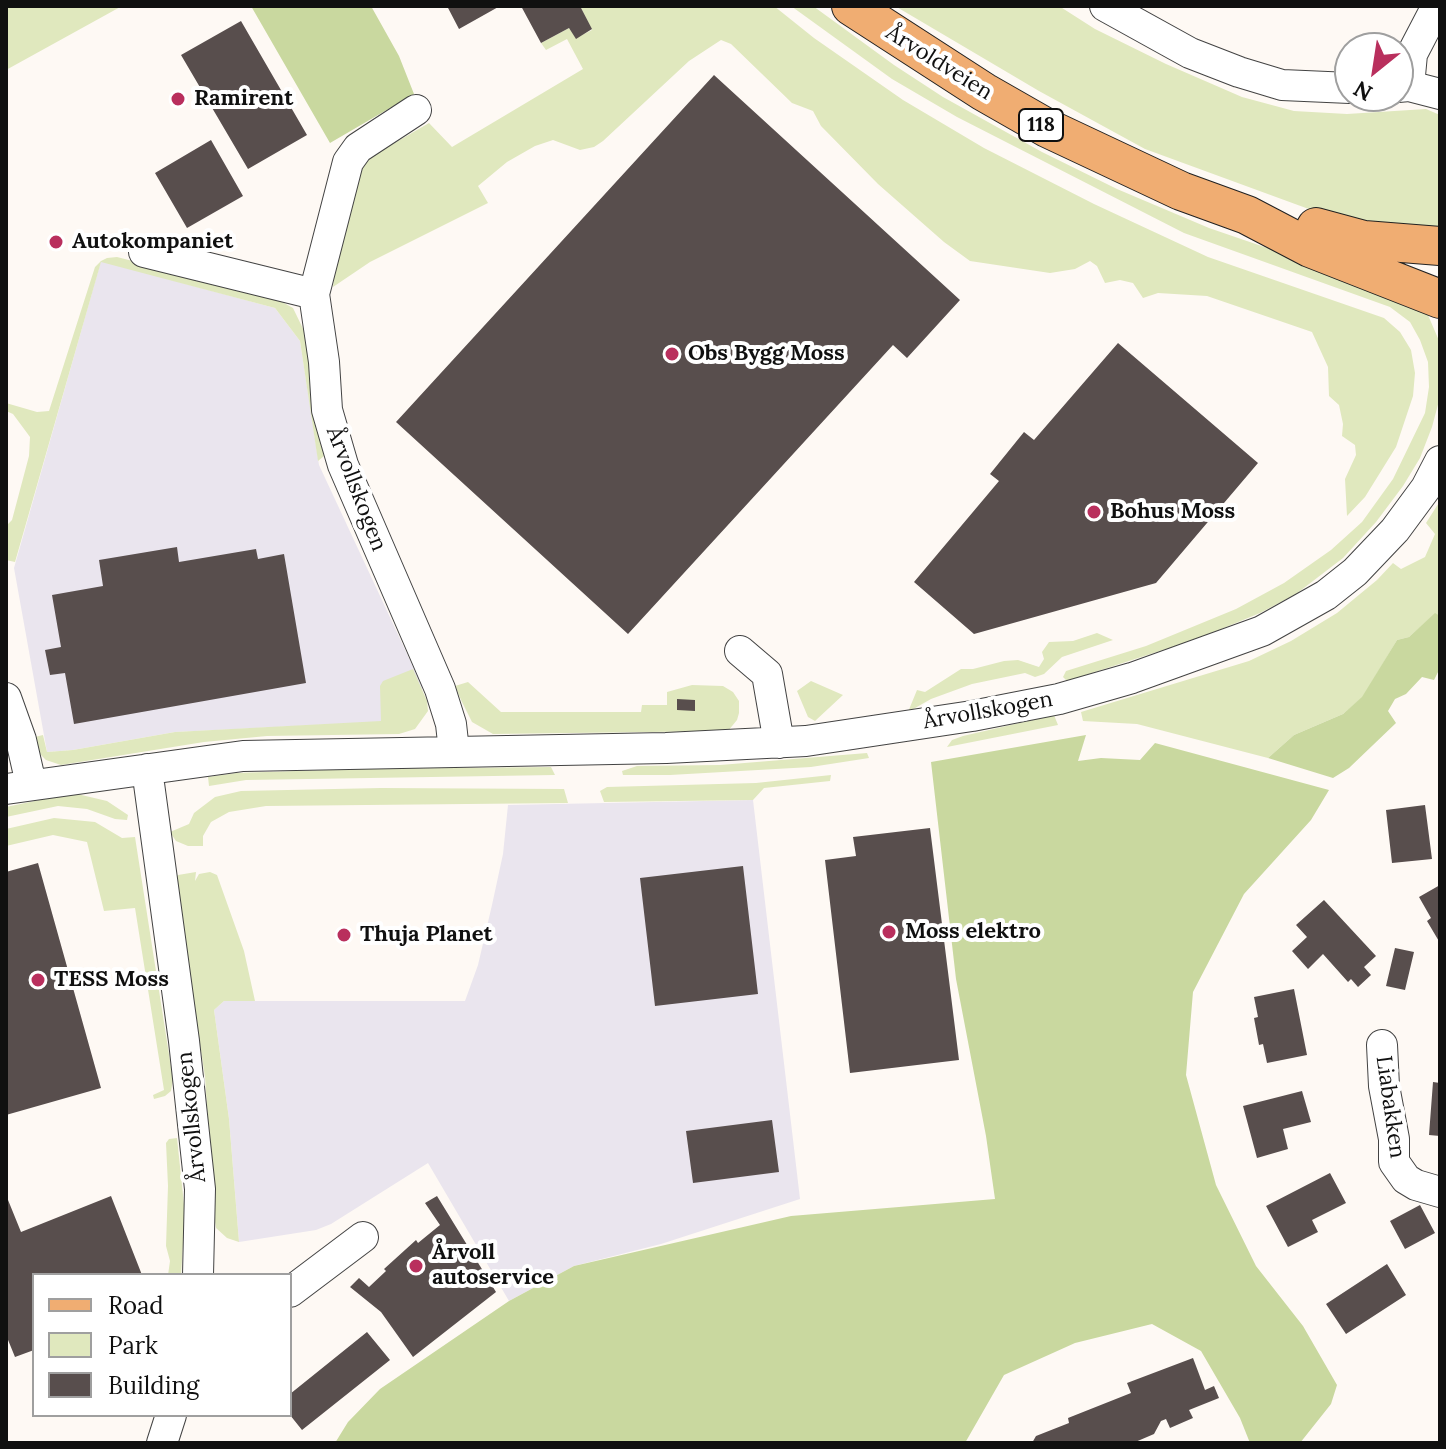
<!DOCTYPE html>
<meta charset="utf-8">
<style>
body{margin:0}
#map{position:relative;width:1446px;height:1449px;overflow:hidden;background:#fef9f4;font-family:Lora,serif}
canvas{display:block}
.frame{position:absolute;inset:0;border:8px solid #101010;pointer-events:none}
.legend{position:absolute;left:32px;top:1273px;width:260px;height:144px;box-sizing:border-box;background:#fff;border:2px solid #9f9f9f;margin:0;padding:10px 14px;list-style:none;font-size:24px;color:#101010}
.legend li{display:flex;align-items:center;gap:16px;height:40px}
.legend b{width:40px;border:2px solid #9f9f9f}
.north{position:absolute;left:1334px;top:32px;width:80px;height:80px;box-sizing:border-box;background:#fff;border:2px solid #9f9f9f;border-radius:50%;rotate:210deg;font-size:22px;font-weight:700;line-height:32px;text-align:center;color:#101010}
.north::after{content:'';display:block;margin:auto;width:28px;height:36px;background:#b92f5d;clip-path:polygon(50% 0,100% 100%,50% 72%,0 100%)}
</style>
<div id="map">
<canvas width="1446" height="1449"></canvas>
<div class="frame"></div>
<ul class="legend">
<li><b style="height:10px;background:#f0ad72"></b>Road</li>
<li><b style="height:22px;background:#e0e8be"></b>Park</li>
<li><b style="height:22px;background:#584e4d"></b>Building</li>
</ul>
<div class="north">N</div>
</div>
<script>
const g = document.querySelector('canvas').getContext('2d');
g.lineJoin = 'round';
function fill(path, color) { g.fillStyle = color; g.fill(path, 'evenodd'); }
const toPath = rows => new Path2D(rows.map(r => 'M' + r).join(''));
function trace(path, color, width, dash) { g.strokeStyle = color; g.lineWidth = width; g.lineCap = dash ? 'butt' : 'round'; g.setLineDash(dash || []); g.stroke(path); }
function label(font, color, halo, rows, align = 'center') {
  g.font = font + ' Lora,serif'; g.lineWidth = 8; g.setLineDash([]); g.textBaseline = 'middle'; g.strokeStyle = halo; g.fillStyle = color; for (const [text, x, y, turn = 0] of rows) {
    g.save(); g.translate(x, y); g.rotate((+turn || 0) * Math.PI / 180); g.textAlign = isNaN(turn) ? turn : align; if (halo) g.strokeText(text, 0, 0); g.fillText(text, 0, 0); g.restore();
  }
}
fill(toPath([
 [101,261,275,308,300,341,319,465,422,686,419,720,175,732,73,750,47,752,14,568],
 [753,800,800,1199,661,1244,574,1266,509,1301,428,1163,331,1224,316,1230,239,1242,229,1119,214,1010,224,1001,465,1001,478,965,492,905,503,854,508,805]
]), '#eae5ee');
fill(toPath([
 [10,6,122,6,6,70,6,8],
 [580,6,774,6,814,38,903,100,984,148,1094,204,1208,257,1384,318,1400,332,1411,350,1415,373,1413,396,1396,447,1365,497,1347,516,1345,479,1356,455,1355,445,1342,436,1343,424,1339,405,1329,396,1328,367,1312,332,1207,296,1158,293,1143,298,1133,283,1120,280,1105,283,1097,266,1090,261,1075,269,1050,273,970,261,944,242,878,184,821,126,813,111,792,103,731,44,721,40,689,61,603,141,594,147,580,150,553,140,535,146,507,162,478,186,488,203,370,262,333,287,337,251,356,178,367,159,429,123,452,147,583,69,567,39,546,50,541,43,569,28,576,38,592,30],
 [791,6,813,6,894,65,943,97,1042,152,1117,189,1209,228,1311,263,1419,306,1428,315,1440,343,1440,397,1432,427,1420,458,1403,486,1376,522,1343,558,1296,594,1260,613,1197,639,1067,681,1063,677,1066,671,1146,646,1236,609,1284,583,1331,550,1362,522,1393,479,1425,413,1429,387,1428,362,1420,340,1410,322,1390,307,1184,233,957,117,892,79],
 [895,6,1059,6,1095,29,1166,64,1242,97,1294,111,1347,114,1426,109,1440,115,1440,228,1336,219,1145,149,1039,91],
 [117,257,273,297,293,308,308,339,324,456,318,461,300,341,275,308,101,262,15,562,6,560,6,526,12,520,29,456,30,437,13,414,6,411,6,403,37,412,49,411,95,267,101,261,107,258],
 [1440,501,1440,616,1435,614,1409,637,1397,640,1363,697,1343,714,1294,735,1268,758,1137,724,1083,721,1081,712,1249,661,1291,641,1337,613,1377,580,1393,563,1401,569,1425,557,1435,534,1426,523],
 [1097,633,1113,640,1062,657,1044,674,1035,677,1025,673,972,684,931,699,908,712,917,690,925,692,961,669,973,669,1004,661,1018,660,1039,667,1044,659,1042,652,1049,642,1073,641],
 [413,669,427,701,428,711,415,729,399,734,267,736,204,742,61,765,46,760,40,754,35,737,43,735,47,752,73,750,175,732,381,721,380,686,383,681],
 [811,681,843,695,815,721,808,717,797,691],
 [468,682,501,712,641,712,642,705,667,705,667,692,692,685,723,686,733,692,739,701,739,713,737,720,728,731,493,734,472,722,461,700,455,686],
 [1054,715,1058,725,947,747,952,740,963,736],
 [867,753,869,758,811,767,670,775,623,775,622,771,637,766,720,765],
 [551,767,555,775,246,780,209,786,208,777,236,773,355,769],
 [831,775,830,781,764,788,753,800,604,802,600,791,607,787,756,783],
 [381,788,564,789,568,803,266,806,229,812,211,822,203,836,203,846,188,846,176,841,170,832,189,824,194,813,215,797,241,791],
 [73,793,107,801,128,815,127,820,115,819,87,809,58,806,6,817,6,807],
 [54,818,95,822,122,838,135,837,173,1080,171,1091,165,1096,154,1099,153,1095,164,1090,135,908,104,911,87,842,53,835,6,846,6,829],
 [196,872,195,881,199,874,210,872,217,875,244,951,255,1001,224,1001,214,1010,229,1119,239,1242,227,1238,216,1228,215,1222,205,1077,175,879,178,875],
 [177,1138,185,1214,181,1275,168,1275,170,1261,166,1246,168,1186,166,1143,169,1139]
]), '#e0e8be');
fill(toPath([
 [251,6,371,6,399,56,414,94,330,143],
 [1435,613,1440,616,1440,668,1434,680,1422,677,1406,694,1395,699,1388,711,1396,723,1349,768,1333,778,1268,758,1294,735,1343,714,1362,697,1397,640,1409,637],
 [1086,735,1078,761,1101,758,1140,760,1155,743,1329,790,1311,820,1244,894,1193,992,1186,1075,1216,1185,1256,1266,1303,1326,1337,1385,1331,1404,1300,1443,1250,1443,1240,1418,1201,1351,1152,1324,1075,1343,1004,1375,965,1443,335,1443,348,1422,380,1389,509,1301,574,1266,791,1216,995,1199,986,1136,956,979,931,762]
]), '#c9d89f');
fill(toPath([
 [447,6,500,6,459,29],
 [521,6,580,6,592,29,576,39,569,28,541,43],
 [241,21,307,135,248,169,181,55],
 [714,75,960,300,907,358,893,345,628,634,396,422],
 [211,140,243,196,187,228,155,173],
 [1118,343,1258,463,1156,583,974,634,914,582,999,481,990,474,1024,432,1034,440],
 [177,547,179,562,256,549,258,559,284,554,306,683,74,724,65,673,50,675,45,650,61,647,52,595,103,586,99,560],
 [677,699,695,700,695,711,677,710],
 [1425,805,1432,859,1392,863,1386,810],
 [930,828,959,1060,850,1073,825,860,856,856,853,837],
 [38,863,101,1088,6,1115,6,872],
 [743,866,758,994,655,1006,640,878],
 [1440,885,1440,943,1427,921,1431,918,1419,897],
 [1324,900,1376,956,1364,967,1371,975,1358,987,1351,979,1348,982,1323,954,1308,969,1292,951,1307,937,1296,925],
 [1395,948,1414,952,1405,990,1386,986],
 [1294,989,1307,1055,1267,1063,1263,1044,1259,1045,1254,1018,1258,1017,1254,997],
 [1433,1082,1440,1083,1440,1136,1429,1135],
 [1302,1091,1311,1122,1283,1129,1288,1149,1257,1158,1243,1106],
 [772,1120,779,1172,693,1183,686,1131],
 [1330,1173,1346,1203,1312,1220,1318,1232,1288,1247,1266,1206],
 [6,1195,21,1232,111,1196,142,1275,34,1275,34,1350,15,1357,6,1335],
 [437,1196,496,1292,413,1357,381,1312,350,1287,359,1278,369,1287,386,1271,384,1269,416,1240,418,1243,440,1225,425,1203],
 [1420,1205,1435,1233,1405,1249,1390,1221],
 [1387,1264,1406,1295,1346,1334,1326,1304],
 [367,1332,390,1360,302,1430,290,1415,290,1394],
 [1193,1358,1205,1390,1214,1386,1219,1398,1189,1410,1193,1418,1170,1428,1166,1419,1161,1421,1154,1434,1133,1443,1032,1443,1036,1436,1069,1423,1068,1418,1131,1393,1127,1383]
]), '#584e4d');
const minor = toPath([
 [1105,6,1190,53,1239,72,1282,85,1350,88],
 [1409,86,1412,54,1437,6],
 [1398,87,1409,86,1440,94],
 [416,110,358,148,348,162,314,294,324,362,327,410,343,465,440,689,451,724,454,751],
 [144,252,314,294],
 [740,651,767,674,779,743],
 [6,698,21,740,31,784],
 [147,769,184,1041,200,1189,198,1275],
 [6,789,243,756,666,748,806,741,972,716,1059,699,1132,678,1262,631,1326,595,1355,572,1395,530,1426,488,1440,461],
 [1382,1045,1384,1086,1394,1139,1394,1162,1406,1179,1416,1185,1440,1192],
 [290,1292,363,1237],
 [162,1443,171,1415]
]);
const major = toPath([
 [851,6,984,92,1047,128,1181,191,1247,215,1310,248,1440,299],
 [1316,227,1364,240,1440,246]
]);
trace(minor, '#434343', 32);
trace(major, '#212121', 40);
trace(minor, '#fff', 30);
trace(major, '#f0ad72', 38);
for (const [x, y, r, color] of [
 [178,99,8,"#b92f5d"],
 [56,242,8,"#b92f5d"],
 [672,354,8,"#b92f5d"],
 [1094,512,8,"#b92f5d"],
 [889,932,8,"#b92f5d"],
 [344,935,8,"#b92f5d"],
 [38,980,8,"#b92f5d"],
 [416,1266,8,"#b92f5d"]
]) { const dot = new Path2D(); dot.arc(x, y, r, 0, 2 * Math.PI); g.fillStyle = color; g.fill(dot); trace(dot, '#fff', 3); }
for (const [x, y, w] of [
 [1041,125,44]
]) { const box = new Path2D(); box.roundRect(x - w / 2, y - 16, w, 32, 6); g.fillStyle = '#fff'; g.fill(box); trace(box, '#101010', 2); }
label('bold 20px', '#101010', null, [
 ["118",1041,125]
]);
label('22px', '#101010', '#fff', [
 ["Årvoldveien",939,63,32],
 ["Årvollskogen",356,489,69],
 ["Årvollskogen",988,711,-10],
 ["Liabakken",1390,1107,82],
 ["Årvollskogen",192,1117,-96]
]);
label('bold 22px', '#101010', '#fff', [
 ["Ramirent",194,99],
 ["Autokompaniet",72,242],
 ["Obs Bygg Moss",688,354],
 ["Bohus Moss",1110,512],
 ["Moss elektro",905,932],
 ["Thuja Planet",360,935],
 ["TESS Moss",54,980],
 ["Årvoll",432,1253],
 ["autoservice",432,1278]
], 'left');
</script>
